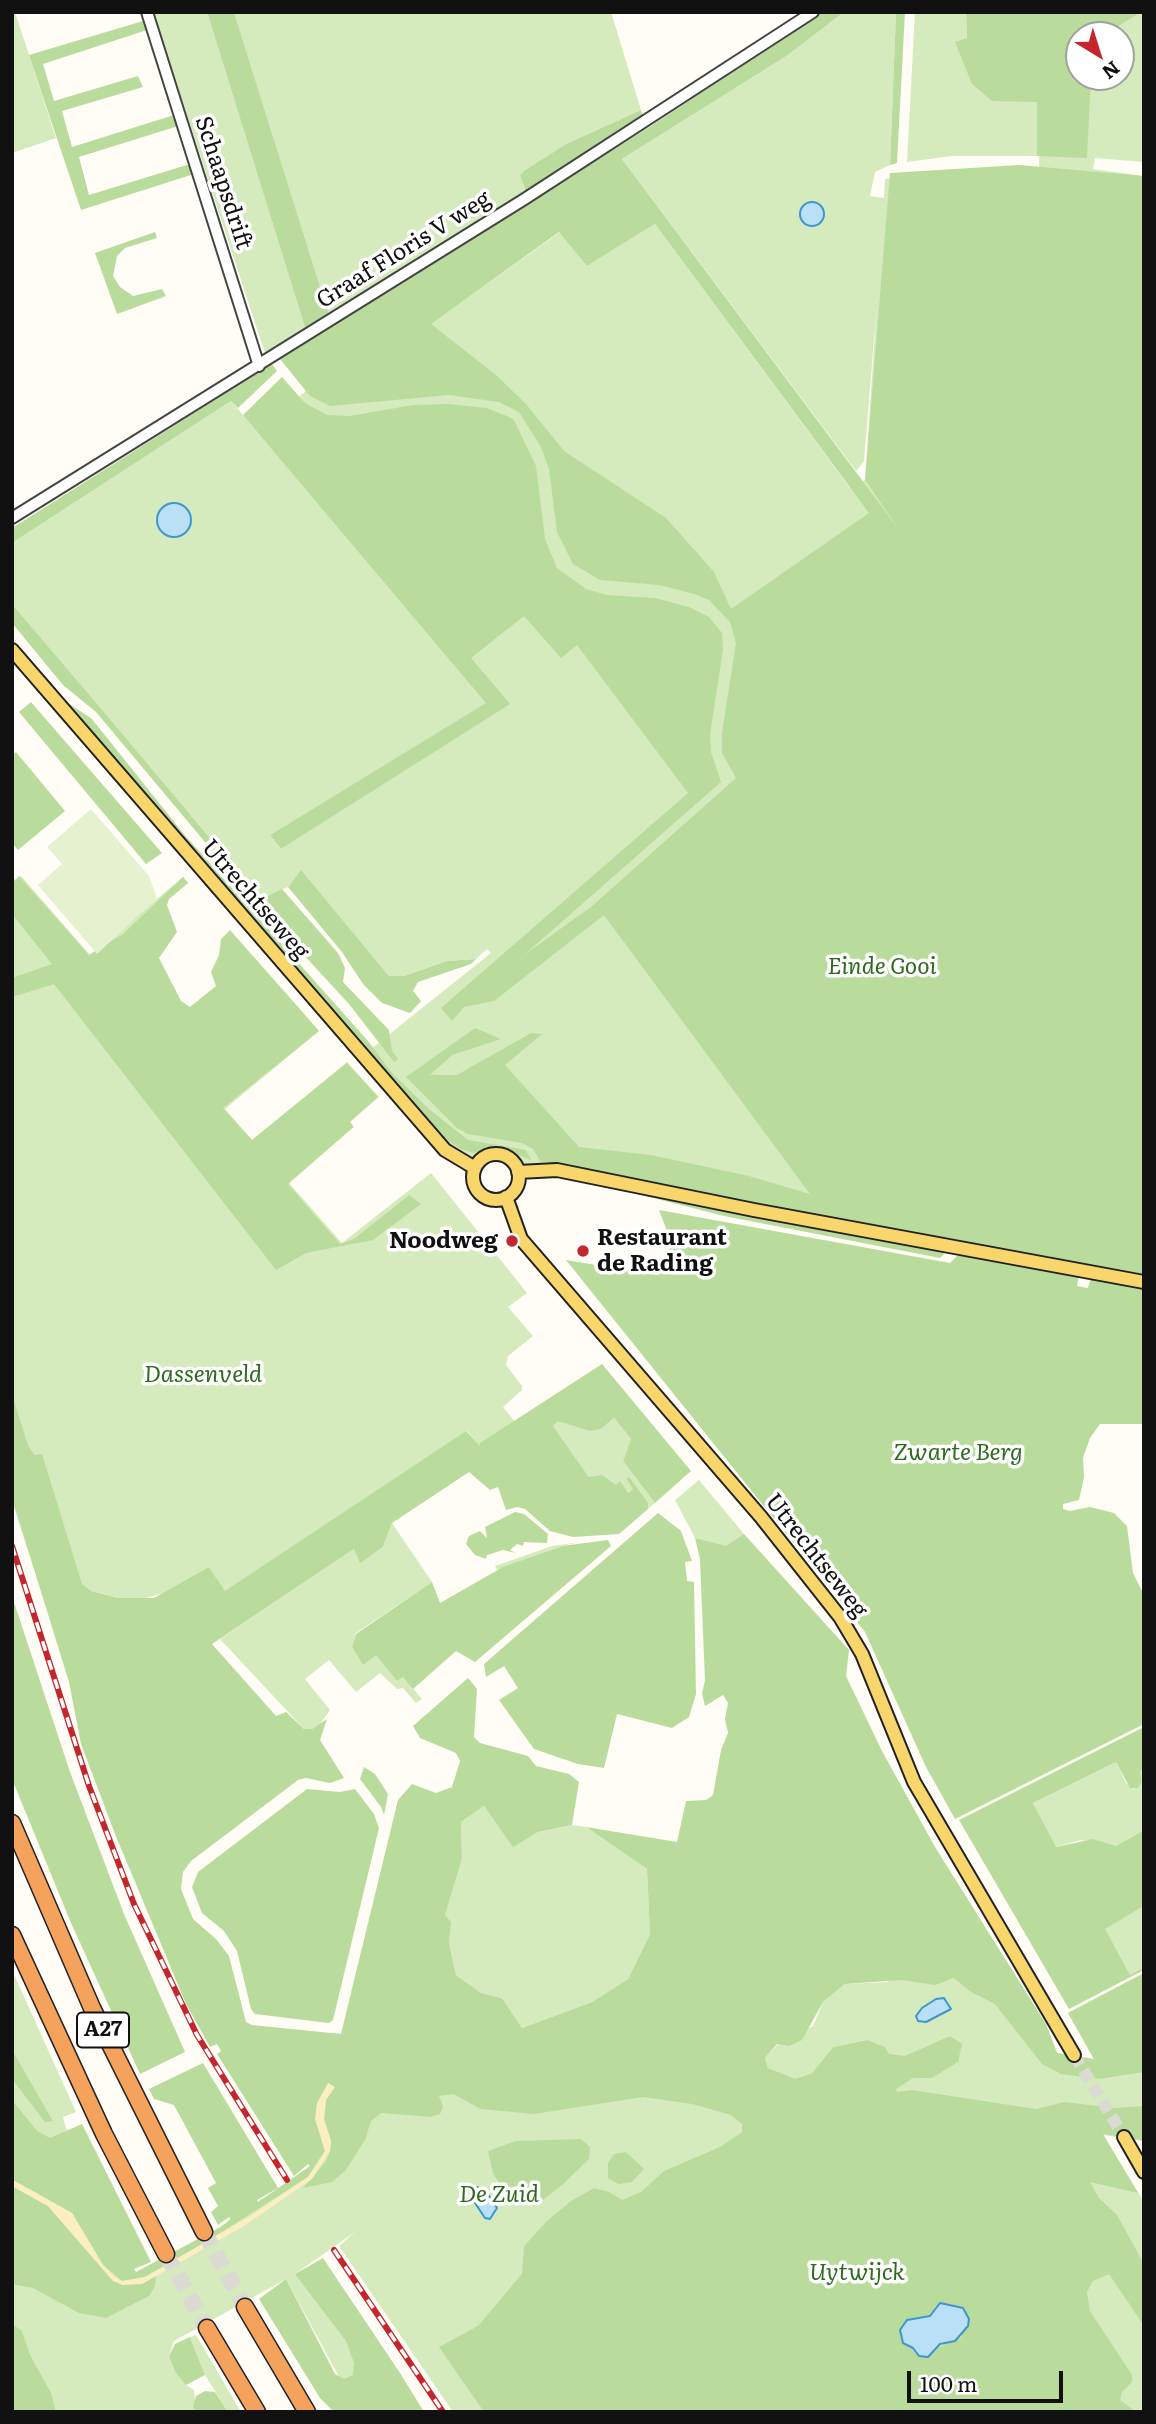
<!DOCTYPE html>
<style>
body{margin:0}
#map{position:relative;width:1156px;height:2424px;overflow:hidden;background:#fffdf5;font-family:Literata,serif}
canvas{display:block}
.frame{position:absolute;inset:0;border:14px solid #111;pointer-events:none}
.north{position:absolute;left:1065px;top:21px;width:70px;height:70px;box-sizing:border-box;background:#fff;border:2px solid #a0a0a0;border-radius:50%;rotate:142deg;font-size:19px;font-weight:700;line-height:28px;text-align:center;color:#111}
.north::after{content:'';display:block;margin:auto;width:24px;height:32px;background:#c4262e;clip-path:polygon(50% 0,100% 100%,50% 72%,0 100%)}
.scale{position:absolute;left:907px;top:2371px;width:156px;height:32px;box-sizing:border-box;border:4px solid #111;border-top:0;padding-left:9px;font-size:21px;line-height:24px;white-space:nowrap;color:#111;-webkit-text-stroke:5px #fff;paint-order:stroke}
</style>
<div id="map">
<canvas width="1156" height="2424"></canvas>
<div class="frame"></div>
<div class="north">N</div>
<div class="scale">100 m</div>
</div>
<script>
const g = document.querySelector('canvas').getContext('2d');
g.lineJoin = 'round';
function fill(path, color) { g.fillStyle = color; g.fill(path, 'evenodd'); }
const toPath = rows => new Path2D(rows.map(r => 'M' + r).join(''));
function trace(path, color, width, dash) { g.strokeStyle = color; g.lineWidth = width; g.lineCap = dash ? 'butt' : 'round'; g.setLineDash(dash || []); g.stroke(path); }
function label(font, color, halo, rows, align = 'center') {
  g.font = font + ' Literata,serif'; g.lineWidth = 7; g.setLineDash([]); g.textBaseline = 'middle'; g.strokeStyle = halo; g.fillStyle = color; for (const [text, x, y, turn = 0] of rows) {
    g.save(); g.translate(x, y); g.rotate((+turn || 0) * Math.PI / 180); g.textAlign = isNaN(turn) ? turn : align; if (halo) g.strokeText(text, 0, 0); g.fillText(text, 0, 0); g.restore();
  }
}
fill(toPath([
 [12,12,15,12,56,138,12,153],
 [153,12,207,12,307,334,266,356],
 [234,12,611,12,641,110,566,144,525,170,520,175,526,192,329,315],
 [844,12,896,12,890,165,875,172,870,196,884,198,885,179,1039,168,1040,103,1038,103,1037,156,952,156,907,162,915,12,966,12,967,38,957,42,970,47,975,12,1144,12,1144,162,1095,158,1093,169,1144,176,1144,1282,437,1151,362,1056,491,953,487,949,476,959,447,961,404,976,389,976,301,871,288,887,255,902,210,848,215,844,12,604,12,543,231,401,256,430,342,363,463,301,560,232,587,266,655,224,850,488,865,480,877,303,864,461,856,471,622,159,788,55],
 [1079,35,1121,35,1121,77,1079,77],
 [805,205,822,220,819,223,801,217],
 [477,709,485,719,281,849,270,835],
 [21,876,90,955,183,877,188,883,96,960,160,1035,253,956,319,1031,225,1109,252,1140,347,1062,379,1097,350,1121,354,1127,289,1183,342,1243,431,1173,527,1293,508,1307,533,1336,508,1356,506,1365,522,1386,522,1390,503,1407,515,1422,480,1443,481,1448,467,1431,225,1592,209,1567,167,1592,142,1599,118,1598,91,1591,43,1597,12,1501,12,878,14,880],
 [614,1418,631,1439,623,1461,655,1503,648,1509,648,1503,634,1489,627,1493,608,1481,589,1477,553,1426,558,1420,601,1429],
 [699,1480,744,1534,726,1547,695,1538,675,1500],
 [392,1523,432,1582,356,1633,352,1647,363,1664,376,1654,397,1681,403,1677,422,1699,416,1703,403,1688,397,1689,380,1673,356,1692,329,1660,305,1679,330,1710,320,1724,312,1729,304,1729,220,1639,354,1549,360,1562,383,1547],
 [581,1542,561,1546,497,1570,495,1566,552,1546],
 [1116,1762,1126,1783,1134,1789,1142,1781,1139,1771,1144,1769,1144,1830,1116,1846,1081,1840,1055,1847,1033,1803],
 [484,1806,513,1846,538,1832,572,1825,586,1827,647,1869,650,1934,628,1979,592,2002,522,2028,502,1998,481,1993,456,1975,449,1943,450,1922,445,1915,462,1859,461,1822],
 [1144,1906,1144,1967,1130,1975,1104,1929],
 [911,1939,1046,2024,1057,2053,1094,2059,1068,2013,1144,1973,1144,2141,1103,2135,1144,2202,1144,2412,453,2412,339,2246,355,2232,295,2274,393,2388,358,2412,286,2279,174,2341,169,2356,186,2385,194,2390,196,2412,12,2412,12,1970,76,2112,63,2117,70,2143,47,2173,136,2272,219,2228,231,2220,229,2217,279,2190,310,2167,253,2071,786,2076,768,2068,765,2058,778,2044,813,2026,823,2002,845,1984,888,1982],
 [867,2040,876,2087,800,2077,812,2073,833,2047],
 [196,2335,241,2412,228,2412,205,2375,190,2337]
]), '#d5ebbd');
fill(toPath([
 [207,12,234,12,329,315,307,334],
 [823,12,844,12,788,55,622,159,900,531,865,480,890,173,1019,165,1144,176,1144,1274,715,1197,540,1161,533,1149,522,1143,468,1134,457,1128,406,1077,475,1028,501,1039,452,1055,430,1075,457,1075,531,1033,542,1034,505,1065,579,1147,651,1155,749,1176,810,1194,604,915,494,1001,464,1007,452,1021,441,1008,688,793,577,645,561,658,524,616,471,658,510,704,281,849,270,835,486,703,243,415,282,377,305,403,327,415,350,416,413,405,449,404,486,408,507,416,514,420,536,466,545,539,557,568,586,589,607,595,655,598,689,607,709,617,722,633,723,650,710,734,711,752,721,782,524,955,591,907,736,778,722,753,722,733,736,643,730,622,709,600,694,594,659,585,600,580,573,564,557,532,549,469,541,447,519,412,499,402,449,395,330,406,310,396,280,359,651,126],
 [655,224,869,513,731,609,714,572,666,518,564,451,526,404,496,375,431,324,559,232,587,266],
 [896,12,905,12,897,163,890,165],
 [966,12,1141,12,1104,35,1079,35,1079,77,1091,77,1087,158,1037,156,1037,102,992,101,972,84,955,42,967,38],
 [143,21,147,30,43,64,54,101,138,76,143,87,62,111,72,147,174,115,178,126,79,157,89,195,190,164,194,174,81,210,29,55],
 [641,110,644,119,526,192,520,175,525,170,566,144],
 [155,232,157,238,125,248,117,256,113,276,120,287,133,296,162,289,166,296,117,314,95,253],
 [272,364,277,371,238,408,231,401,12,543,12,528],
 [12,604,103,711,215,844,210,848,96,712,63,685,12,623],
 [62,699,92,719,183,833,368,1041,392,1073,430,1110,468,1140,526,1150,531,1160,500,1148,473,1153,461,1149,434,1131,378,1061],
 [31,702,70,747,162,853,146,864,19,712],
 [16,752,65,811,18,850,12,843,12,755],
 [301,870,389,976,404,976,447,961,476,959,471,964,418,982,413,991,421,1001,410,1013,382,1003,363,984,342,952,288,887],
 [19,876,89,955,123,934,183,877,188,883,169,899,167,905,177,932,159,958,181,1001,190,1007,216,986,211,972,219,955,221,939,230,930,319,1031,223,1108,252,1140,347,1063,378,1097,350,1122,353,1127,288,1184,340,1244,354,1239,409,1195,421,1204,373,1240,306,1253,276,1270,54,984,12,997,12,978,52,964,12,914,12,878,15,881],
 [282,889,338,953,345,968,343,982,389,1030,392,1051,398,1059,394,1062,349,1004,255,902],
 [610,1187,941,1250,944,1254,940,1258,724,1216],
 [659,1210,950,1263,957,1256,967,1255,1079,1275,1077,1286,1088,1288,1091,1277,1144,1287,1144,1424,1100,1424,1090,1438,1083,1458,1084,1477,1079,1500,1063,1504,1063,1509,1070,1511,1090,1507,1114,1513,1127,1526,1133,1573,1144,1595,1144,1724,955,1819,926,1767,865,1632,566,1260,657,1275,672,1244],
 [602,1364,691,1471,655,1503,623,1461,631,1439,614,1418,601,1429,590,1431,558,1421,553,1426,589,1477,602,1475,616,1485,620,1481,628,1493,633,1489,626,1478,630,1478,648,1503,648,1509,619,1534,573,1537,550,1531,525,1509,517,1507,506,1510,498,1487,490,1490,469,1472,392,1523,383,1547,360,1563,354,1549,212,1644,276,1716,286,1712,304,1729,312,1729,327,1719,320,1740,344,1778,330,1783,306,1778,298,1780,191,1861,183,1872,181,1889,193,1919,216,1939,229,1956,246,2022,252,2025,341,2034,398,1800,412,1784,436,1793,452,1787,460,1761,456,1753,420,1738,413,1726,468,1678,477,1689,474,1737,480,1743,528,1756,536,1766,569,1774,579,1782,572,1825,538,1832,513,1847,484,1806,461,1822,462,1859,445,1915,451,1922,449,1943,456,1975,481,1993,502,1998,522,2028,592,2002,628,1979,650,1934,647,1869,586,1827,677,1842,686,1801,706,1800,713,1795,721,1750,728,1733,725,1719,728,1703,723,1695,705,1706,702,1693,705,1681,700,1559,695,1538,726,1546,744,1534,849,1650,846,1676,882,1751,935,1847,1046,2024,1057,2053,1094,2059,1068,2013,1144,1973,1144,2072,1099,2079,1061,2074,1042,2064,995,2004,971,1992,954,1978,935,1985,902,1980,845,1984,823,2002,802,2040,789,2046,777,2044,765,2058,768,2068,795,2079,812,2073,833,2047,867,2040,885,2047,889,2054,905,2056,950,2036,962,2044,958,2062,932,2078,913,2078,896,2089,897,2092,912,2090,1036,2109,1064,2102,1115,2108,1144,2106,1144,2141,1103,2134,1138,2193,1090,2182,1099,2198,1117,2215,1144,2264,1144,2326,1109,2274,1093,2281,1087,2292,1090,2311,1132,2375,1132,2382,1122,2392,1120,2400,1136,2412,484,2412,439,2347,478,2326,522,2274,524,2246,547,2221,571,2201,594,2188,609,2192,622,2200,641,2192,664,2171,720,2147,742,2132,742,2124,731,2115,692,2104,643,2097,534,2114,481,2109,453,2094,439,2096,443,2107,440,2114,431,2117,381,2113,371,2121,365,2140,345,2171,332,2182,303,2188,326,2161,330,2151,331,2141,324,2119,326,2100,334,2087,328,2083,319,2131,325,2151,308,2177,192,2251,145,2277,132,2280,122,2281,103,2265,72,2213,12,2180,12,2100,37,2131,50,2138,82,2124,151,2262,134,2269,136,2272,219,2228,231,2219,229,2217,218,2225,211,2212,218,2206,208,2188,216,2183,174,2105,154,2099,149,2089,203,2063,278,2188,257,2200,258,2202,310,2166,308,2164,294,2176,217,2054,221,2051,217,2044,210,2047,186,2004,115,1834,81,1744,69,1682,12,1498,12,1395,28,1445,34,1455,42,1454,82,1584,91,1591,118,1598,154,1598,209,1567,225,1591,466,1431,480,1446,480,1443],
 [936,2305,962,2337,919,2356,910,2346,911,2319,925,2319,932,2314],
 [515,1512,524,1514,548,1534,547,1543,524,1542,523,1546,530,1548,517,1544,510,1550,516,1553,503,1550,487,1555,486,1559,492,1561,475,1555,466,1544,469,1536,480,1531,487,1538,485,1527],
 [658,1513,681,1531,692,1561,685,1562,687,1581,694,1582,696,1694,689,1717,672,1728,617,1714,604,1768,578,1764,534,1749,499,1700,518,1688,504,1666,486,1677,484,1664],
 [608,1540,611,1546,475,1662,456,1651,413,1689,403,1677,397,1681,376,1655,363,1665,352,1647,356,1634,432,1582,440,1603,503,1567,562,1546],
 [12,1596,70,1772,124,1914,185,2052,140,2074,71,1923,12,1779],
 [1144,1727,1144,1769,1140,1771,1142,1781,1138,1788,1130,1788,1116,1762,1033,1803,1056,1847,1093,1839,1116,1846,1144,1830,1144,1906,1105,1929,1130,1975,1144,1967,1144,1970,1069,2009,959,1820],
 [364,1767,375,1774,388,1794,384,1815,381,1807,360,1779],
 [307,1789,340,1792,355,1789,374,1814,379,1828,333,2020,329,2023,255,2014,251,2009,237,1951,224,1931,202,1913,192,1887,198,1872],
 [12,2050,53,2121,45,2122,12,2079],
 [581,2139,590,2147,589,2159,562,2185,536,2205,510,2202,493,2173,488,2151,516,2141],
 [626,2152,644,2169,632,2182,618,2184,608,2178,608,2163,614,2154],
 [12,2186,48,2206,113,2281,142,2284,156,2276,155,2286,149,2296,106,2318,79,2313,33,2288,12,2284],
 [323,2258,400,2373,424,2412,334,2412,320,2398,259,2299,286,2279,335,2374,344,2379,353,2375,354,2363,346,2341,295,2274],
 [12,2324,22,2331,30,2355,51,2393,56,2412,12,2412],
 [190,2337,205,2375,186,2385,176,2373,169,2356,175,2344],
 [205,2391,215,2392,228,2412,196,2412,193,2407,196,2396]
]), '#b9dc9c');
fill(toPath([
 [328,2083,335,2087,326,2100,324,2119,331,2141,330,2151,312,2179,244,2226,142,2284,122,2285,113,2281,48,2206,12,2186,13,2180,72,2213,103,2265,114,2276,122,2281,145,2277,250,2216,308,2177,325,2151,315,2119,317,2103]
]), '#fbeec1');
fill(toPath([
 [91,809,149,876,157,898,97,954,38,885,62,864,47,847]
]), '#e6f2cf');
const water = toPath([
 '800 214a12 12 0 1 1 24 0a12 12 0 1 1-24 0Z',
 '157 520a17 17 0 1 1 34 0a17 17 0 1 1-34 0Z',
 [944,1998,951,2009,926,2022,918,2021,916,2016,922,2008,936,1999,944,1998],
 [477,2187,486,2191,497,2208,490,2219,485,2218,473,2200,470,2193,477,2187],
 [940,2303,963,2308,969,2319,968,2326,955,2341,940,2344,928,2357,919,2356,913,2348,903,2343,900,2330,907,2320,930,2316,940,2303]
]);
fill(water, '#b9e0f7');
trace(water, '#3f96cf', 2);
trace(toPath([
 [1074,2055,1124,2137]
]), '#dbdad3', 12, [12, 6]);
trace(toPath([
 [204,2232,245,2307],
 [166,2254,207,2328]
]), '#dbdad3', 16, [16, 8]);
const minor = toPath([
 [147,12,259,366],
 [12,518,523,200,813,12]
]);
const major = toPath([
 [12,650,445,1150,475,1168],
 '473 1177a23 23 0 1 1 46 0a23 23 0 1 1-46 0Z',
 [518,1172,557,1170,754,1210,1144,1282],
 [506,1197,521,1239,761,1517,840,1617,862,1654,914,1782,1074,2055],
 [1124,2137,1144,2172]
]);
const highway = toPath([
 [12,1823,92,2008,204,2232],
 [12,1935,104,2134,166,2254],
 [245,2307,307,2412],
 [207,2328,257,2412]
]);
trace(minor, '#444', 14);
trace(major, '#222', 16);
trace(highway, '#222', 19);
trace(minor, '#fff', 10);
trace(major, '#f9d66b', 12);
trace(highway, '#f5a25d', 16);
const rail = toPath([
 [12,1546,89,1786,134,1904,197,2035,287,2180],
 [334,2250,443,2412]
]);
trace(rail, '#c4262e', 6);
trace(rail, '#fff', 3.5, [10]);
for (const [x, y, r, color] of [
 [512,1241,7,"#c4262e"],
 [583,1251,7,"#c4262e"]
]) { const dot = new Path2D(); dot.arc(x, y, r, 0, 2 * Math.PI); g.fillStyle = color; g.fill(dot); trace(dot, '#fff', 2.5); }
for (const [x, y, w] of [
 [103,2030,52]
]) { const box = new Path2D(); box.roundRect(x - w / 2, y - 17.5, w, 35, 5); g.fillStyle = '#fff'; g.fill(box); trace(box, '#111', 2); }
label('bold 21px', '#111', null, [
 ["A27",103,2030]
]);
label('23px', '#111', '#fff', [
 ["Schaapsdrift",223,183,72],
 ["Graaf Floris V weg",404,250,-32],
 ["Utrechtseweg",255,900,49],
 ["Utrechtseweg",816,1556,52]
]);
label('italic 23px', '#2f6b1f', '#fff', [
 ["Einde Gooi",882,967],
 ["Dassenveld",203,1375],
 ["Zwarte Berg",958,1453],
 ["De Zuid",499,2195],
 ["Uytwijck",857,2273]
]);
label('bold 23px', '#111', '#fff', [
 ["Restaurant",597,1238],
 ["de Rading",597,1264],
 ["Noodweg",498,1241,"right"]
], 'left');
</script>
